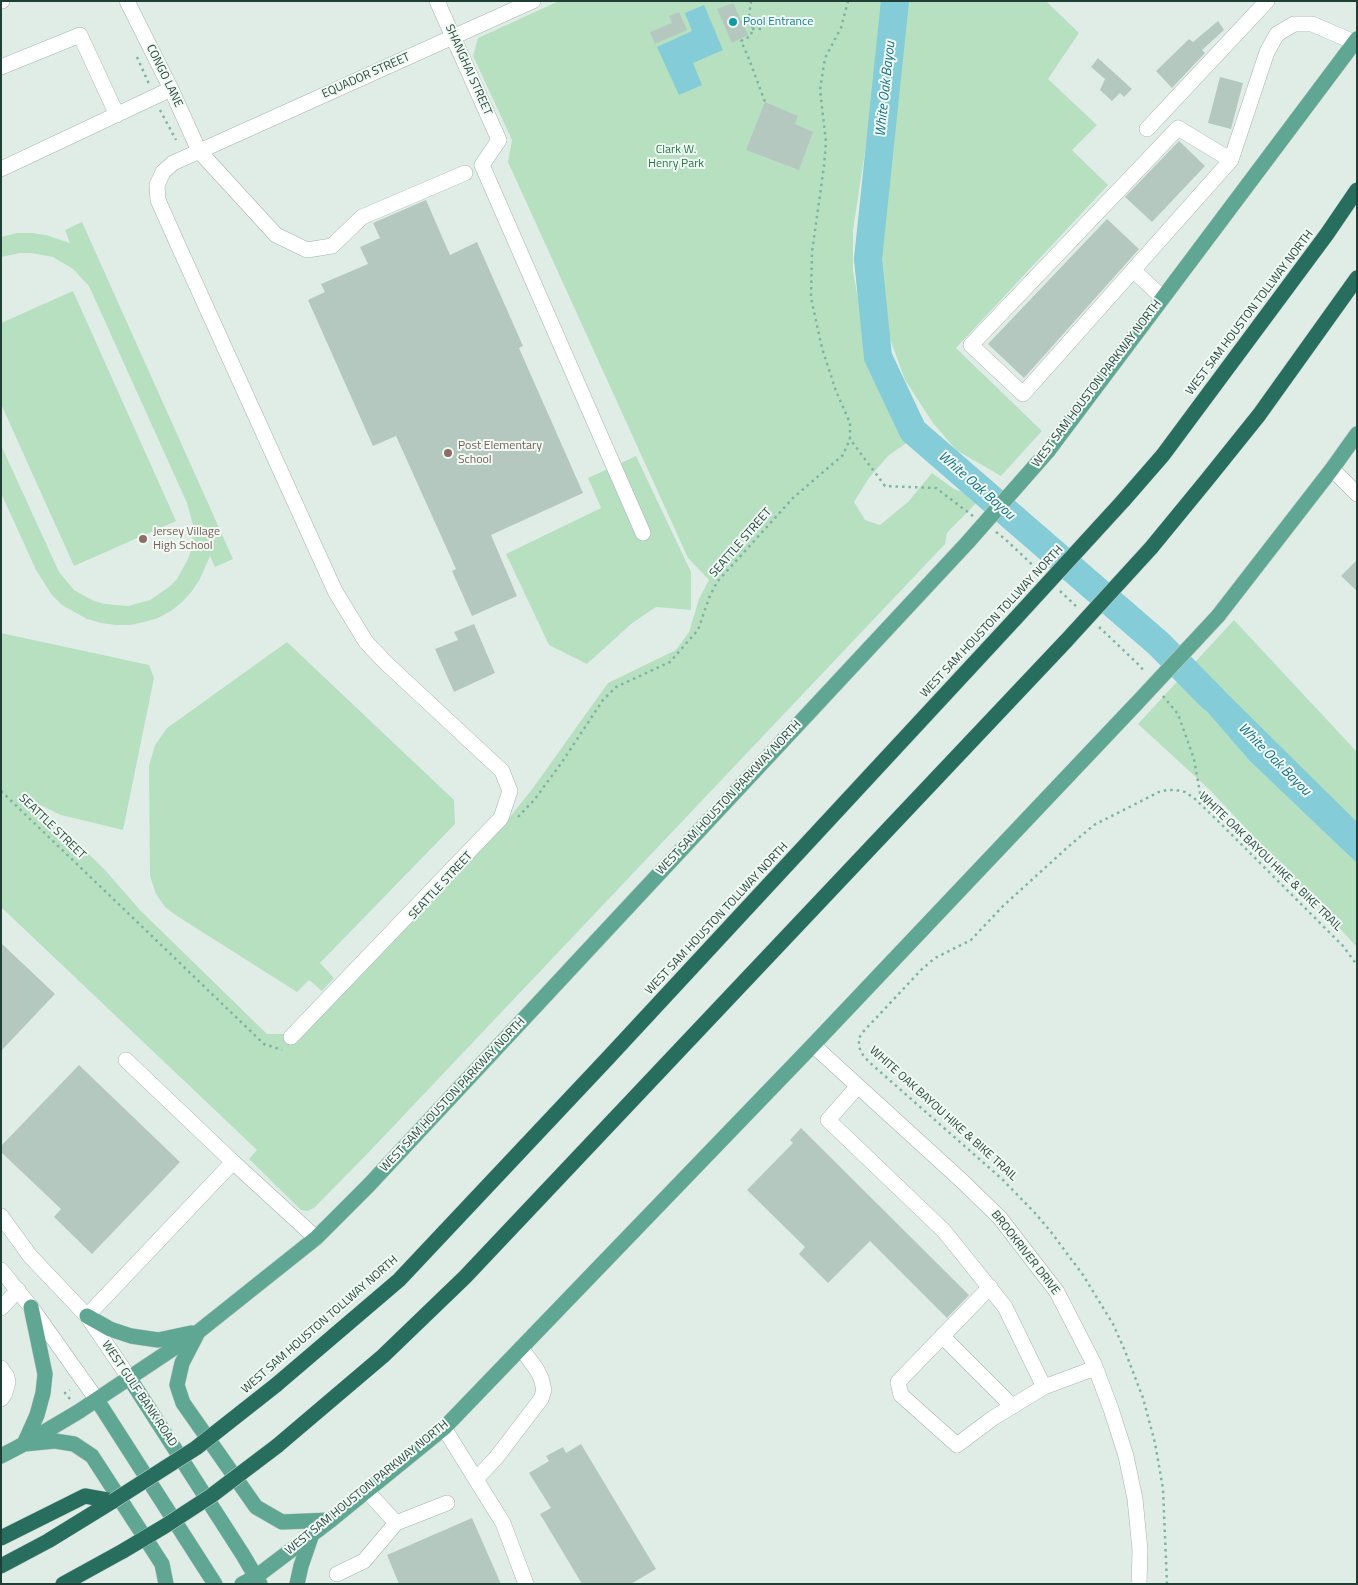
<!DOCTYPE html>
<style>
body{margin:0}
#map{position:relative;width:1358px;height:1585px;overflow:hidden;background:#e0ede7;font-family:"Titillium Web",sans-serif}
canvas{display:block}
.frame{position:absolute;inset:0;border:2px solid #1f3f36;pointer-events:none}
</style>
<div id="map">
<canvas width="1358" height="1585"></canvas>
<div class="frame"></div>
</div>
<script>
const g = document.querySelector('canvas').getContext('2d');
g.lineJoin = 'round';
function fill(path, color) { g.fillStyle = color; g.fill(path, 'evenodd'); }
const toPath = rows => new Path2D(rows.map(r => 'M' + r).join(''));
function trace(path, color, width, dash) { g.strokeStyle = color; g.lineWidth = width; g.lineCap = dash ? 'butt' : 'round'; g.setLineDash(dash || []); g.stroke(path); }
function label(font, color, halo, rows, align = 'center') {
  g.font = font + ' "Titillium Web",sans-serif'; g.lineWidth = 4; g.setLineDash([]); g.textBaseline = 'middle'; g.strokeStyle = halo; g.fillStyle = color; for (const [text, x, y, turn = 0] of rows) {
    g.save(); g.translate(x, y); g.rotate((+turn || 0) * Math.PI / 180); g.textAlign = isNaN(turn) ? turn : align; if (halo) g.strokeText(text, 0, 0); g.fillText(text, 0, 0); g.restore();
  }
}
fill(toPath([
 [559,1,888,1,853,230,853,271,863,326,873,365,914,438,889,455,869,478,854,502,865,520,880,525,908,502,932,473,954,489,981,498,947,533,945,544,369,1152,314,1208,307,1211,301,1210,249,1159,257,1150,1,907,1,633,149,665,154,678,123,830,61,815,38,804,105,870,140,910,267,1034,300,1034,506,822,533,788,608,683,676,650,689,632,699,599,709,580,688,558,508,162,512,140,473,56,478,38],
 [905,1,1046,1,1079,33,1048,79,1097,125,1072,150,1108,185,956,348,1042,431,1001,476,956,450,933,423,905,380,885,325,875,259,876,204],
 [82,222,233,559,215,567,210,556,200,579,192,591,182,602,171,611,158,618,144,622,130,625,116,625,101,623,87,619,62,605,52,595,36,570,1,493,1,445,59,572,74,590,94,601,105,604,128,606,150,600,169,587,177,579,188,559,192,548,193,525,187,503,89,286,73,269,53,257,31,253,20,253,1,257,1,237,17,233,32,233,46,235,70,243,65,230],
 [73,291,176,521,74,566,1,404,1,323],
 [636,456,691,572,691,610,656,607,631,624,587,664,549,645,506,554,601,508,588,478],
 [1234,620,1357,752,1357,947,1210,790,1138,724],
 [287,642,454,800,455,824,320,963,334,978,322,991,309,980,297,992,177,916,165,907,156,894,150,876,149,766,155,745,167,728]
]), '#b7e0c1');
fill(toPath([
 [704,5,723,50,693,63,702,85,679,95,657,47,692,31,685,13],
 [1195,662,1357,822,1357,863,1250,761,1179,679]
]), '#83ccd8');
trace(toPath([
 [895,1,868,259,878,357,913,431,1159,644,1212,698]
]), '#83ccd8', 28);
fill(toPath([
 [733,3,748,35,732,43,717,9],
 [679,12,687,30,655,44,650,32,672,23,669,16],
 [1218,21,1224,30,1202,50,1205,53,1172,88,1156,71,1189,39,1193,42],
 [1098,58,1132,89,1124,97,1120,93,1112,101,1100,90,1105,79,1091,67],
 [1220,77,1243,83,1231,129,1208,123],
 [765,102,798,116,795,124,813,132,799,170,746,150],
 [1179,141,1205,166,1152,222,1125,197],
 [426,200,450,255,477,242,523,346,519,348,583,493,491,535,517,596,472,616,452,571,456,569,396,436,373,446,308,300,325,292,321,284,368,264,360,247,380,238,373,223],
 [1107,219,1139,249,1024,378,988,344],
 [1357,560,1357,591,1341,576],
 [474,624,495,673,454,692,435,649,458,640,454,632],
 [1,943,55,994,1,1051],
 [79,1065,180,1162,92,1254,54,1217,61,1209,1,1152,1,1146],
 [801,1128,969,1295,947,1318,870,1241,828,1283,799,1254,805,1247,747,1190,793,1143,790,1140],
 [581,1444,656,1569,631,1584,582,1584,540,1514,551,1508,529,1473,549,1461,546,1456,563,1447,566,1453],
 [472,1518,501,1584,399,1584,387,1555]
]), '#b5c8c0');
const minor = toPath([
 [1,1,2,1],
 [127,1,171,89,199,151,276,235,307,250,332,246,362,217,465,173],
 [437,1,499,140,482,165,643,533],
 [1,67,80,35,117,115],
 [1147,129,1267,1],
 [1231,160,1023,394,971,345,1178,128,1231,160,1267,52,1277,34,1294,24,1312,24,1354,42],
 [1,169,171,89],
 [1133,270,1163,298],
 [1332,469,1357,494],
 [291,1037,501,818,510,791,502,771,386,663,366,642,335,591,178,245,158,200,157,185,163,172,173,163,533,1],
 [813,1045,962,1181,1000,1218,1057,1292,1094,1364,1111,1409,1126,1456,1135,1499,1140,1550,1139,1584],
 [858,1086,828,1120,944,1231,1005,1307,1044,1387,1095,1368],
 [233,1162,316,1238],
 [1,1216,30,1256,87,1316,130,1379],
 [1,1270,31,1307,97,1400],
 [990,1287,898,1382,901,1395,957,1445,993,1418,1044,1387],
 [1,1308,18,1290],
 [87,1316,233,1162,126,1060],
 [942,1336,1012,1406],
 [1,1368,7,1377,8,1382,5,1393,1,1399],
 [444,1428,503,1523,526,1584],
 [476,1479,496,1458,541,1399,544,1390,541,1378,537,1370,521,1348],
 [367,1491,396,1523,447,1503],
 [337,1574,364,1561,396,1523]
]);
const major = toPath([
 [1048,451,1357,39],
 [1218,616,1332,469,1357,434],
 [31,1307,45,1374,43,1393,37,1415,24,1444,55,1441,74,1444,92,1456,162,1564,166,1584],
 [87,1316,110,1329,131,1336,158,1340,191,1333],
 [197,1334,182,1363,177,1385,183,1403,256,1507,282,1522,331,1520],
 [130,1379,243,1555,260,1584],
 [97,1400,215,1584],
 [1,1456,24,1444,78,1412,198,1332,316,1238,369,1185,968,542],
 [242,1584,257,1576,331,1520,444,1428,813,1045,1136,704],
 [297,1584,301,1566,312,1534]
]);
const highway = toPath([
 [1123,501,1163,455,1327,234,1357,190],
 [1151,548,1206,481,1259,415,1357,278],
 [276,1385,399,1280,608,1058,1015,619],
 [277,1446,383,1356,465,1277,1066,641],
 [1,1538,85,1496,113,1501],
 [1,1566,48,1541,113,1501],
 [63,1584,123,1551]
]);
trace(minor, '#a2b5ae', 16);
trace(major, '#c0c9c7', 16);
trace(highway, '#c0c9c7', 16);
trace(toPath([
 [751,1,749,17,753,22,751,36,741,41,749,59,765,102],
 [848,1,841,28,825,58,820,90,826,142,824,166,812,252,811,298,822,348,836,391,850,423,850,439,885,486,936,488,973,516],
 [752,29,763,29],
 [137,57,149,84],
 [160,110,176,140],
 [996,532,1004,538,1040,572],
 [1060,591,1078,608],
 [1099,627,1137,663,1145,672],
 [1163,696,1178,714,1194,759,1202,804],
 [1,791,264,1044,282,1050],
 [518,817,535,799,562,762,603,700,616,687,670,662,698,630,709,598,717,582,793,498,843,455,850,439],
 [70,1399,65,1393,70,1390],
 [1167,1584,1163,1489,1155,1443,1143,1398,1125,1351,1113,1324,1083,1275,1051,1232,1035,1213,1002,1179,869,1062,863,1055,859,1047,859,1038,863,1032,922,969,935,958,971,940,1003,906,1069,846,1094,825,1159,792,1167,790,1175,790,1185,792,1194,798,1219,822,1343,946,1357,965]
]), '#7eb4a2', 2.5, [2.5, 4]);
trace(minor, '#fff', 15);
trace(major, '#60a793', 15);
trace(highway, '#286e5e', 15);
const majorBridge = toPath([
 [968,542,1048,451],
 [1136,704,1218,616]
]);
const highwayBridge = toPath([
 [1015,619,1123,501],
 [1066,641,1151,548],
 [113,1501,196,1448,276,1385],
 [123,1551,165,1526,211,1496,277,1446]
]);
trace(majorBridge, '#c0c9c7', 16, []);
trace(highwayBridge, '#c0c9c7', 16, []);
trace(majorBridge, '#60a793', 15);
trace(highwayBridge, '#286e5e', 15);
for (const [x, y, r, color] of [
 [733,22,5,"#0f9aa8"],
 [448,453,5,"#8d6e63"],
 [143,539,5,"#8d6e63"]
]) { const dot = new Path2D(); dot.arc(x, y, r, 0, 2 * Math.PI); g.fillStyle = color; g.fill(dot); trace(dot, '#f1f9f5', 2); }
label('12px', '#0d838f', '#f1f9f5', [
 ["Pool Entrance",743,22]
], 'left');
label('12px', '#1f3f36', '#f1f9f5', [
 ["SHANGHAI STREET",468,70,66],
 ["CONGO LANE",164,76,64],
 ["EQUADOR STREET",366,76,-24],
 ["WEST SAM HOUSTON TOLLWAY NORTH",1250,313,-53],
 ["WEST SAM HOUSTON PARKWAY NORTH",1097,384,-53],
 ["SEATTLE STREET",741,543,-49],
 ["WEST SAM HOUSTON TOLLWAY NORTH",992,622,-47],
 ["WEST SAM HOUSTON PARKWAY NORTH",729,798,-47],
 ["SEATTLE STREET",52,827,44],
 ["WHITE OAK BAYOU HIKE & BIKE TRAIL",1270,862,44],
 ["SEATTLE STREET",441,886,-47],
 ["WEST SAM HOUSTON TOLLWAY NORTH",717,919,-47],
 ["WEST SAM HOUSTON PARKWAY NORTH",453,1095,-47],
 ["WHITE OAK BAYOU HIKE & BIKE TRAIL",943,1114,42],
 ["BROOKRIVER DRIVE",1025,1253,52],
 ["WEST SAM HOUSTON TOLLWAY NORTH",320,1325,-41],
 ["WEST GULF BANK ROAD",139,1394,56],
 ["WEST SAM HOUSTON PARKWAY NORTH",367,1488,-39]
]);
label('12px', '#257a44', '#f1f9f5', [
 ["Clark W.",676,150],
 ["Henry Park",676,164]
]);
label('12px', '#785e54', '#f1f9f5', [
 ["Post Elementary",458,446],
 ["School",458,460],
 ["Jersey Village",153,532],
 ["High School",153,546]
], 'left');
label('italic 14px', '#137181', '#f1f9f5', [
 ["White Oak Bayou",886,89,-84],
 ["White Oak Bayou",976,486,41],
 ["White Oak Bayou",1274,760,45]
]);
</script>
